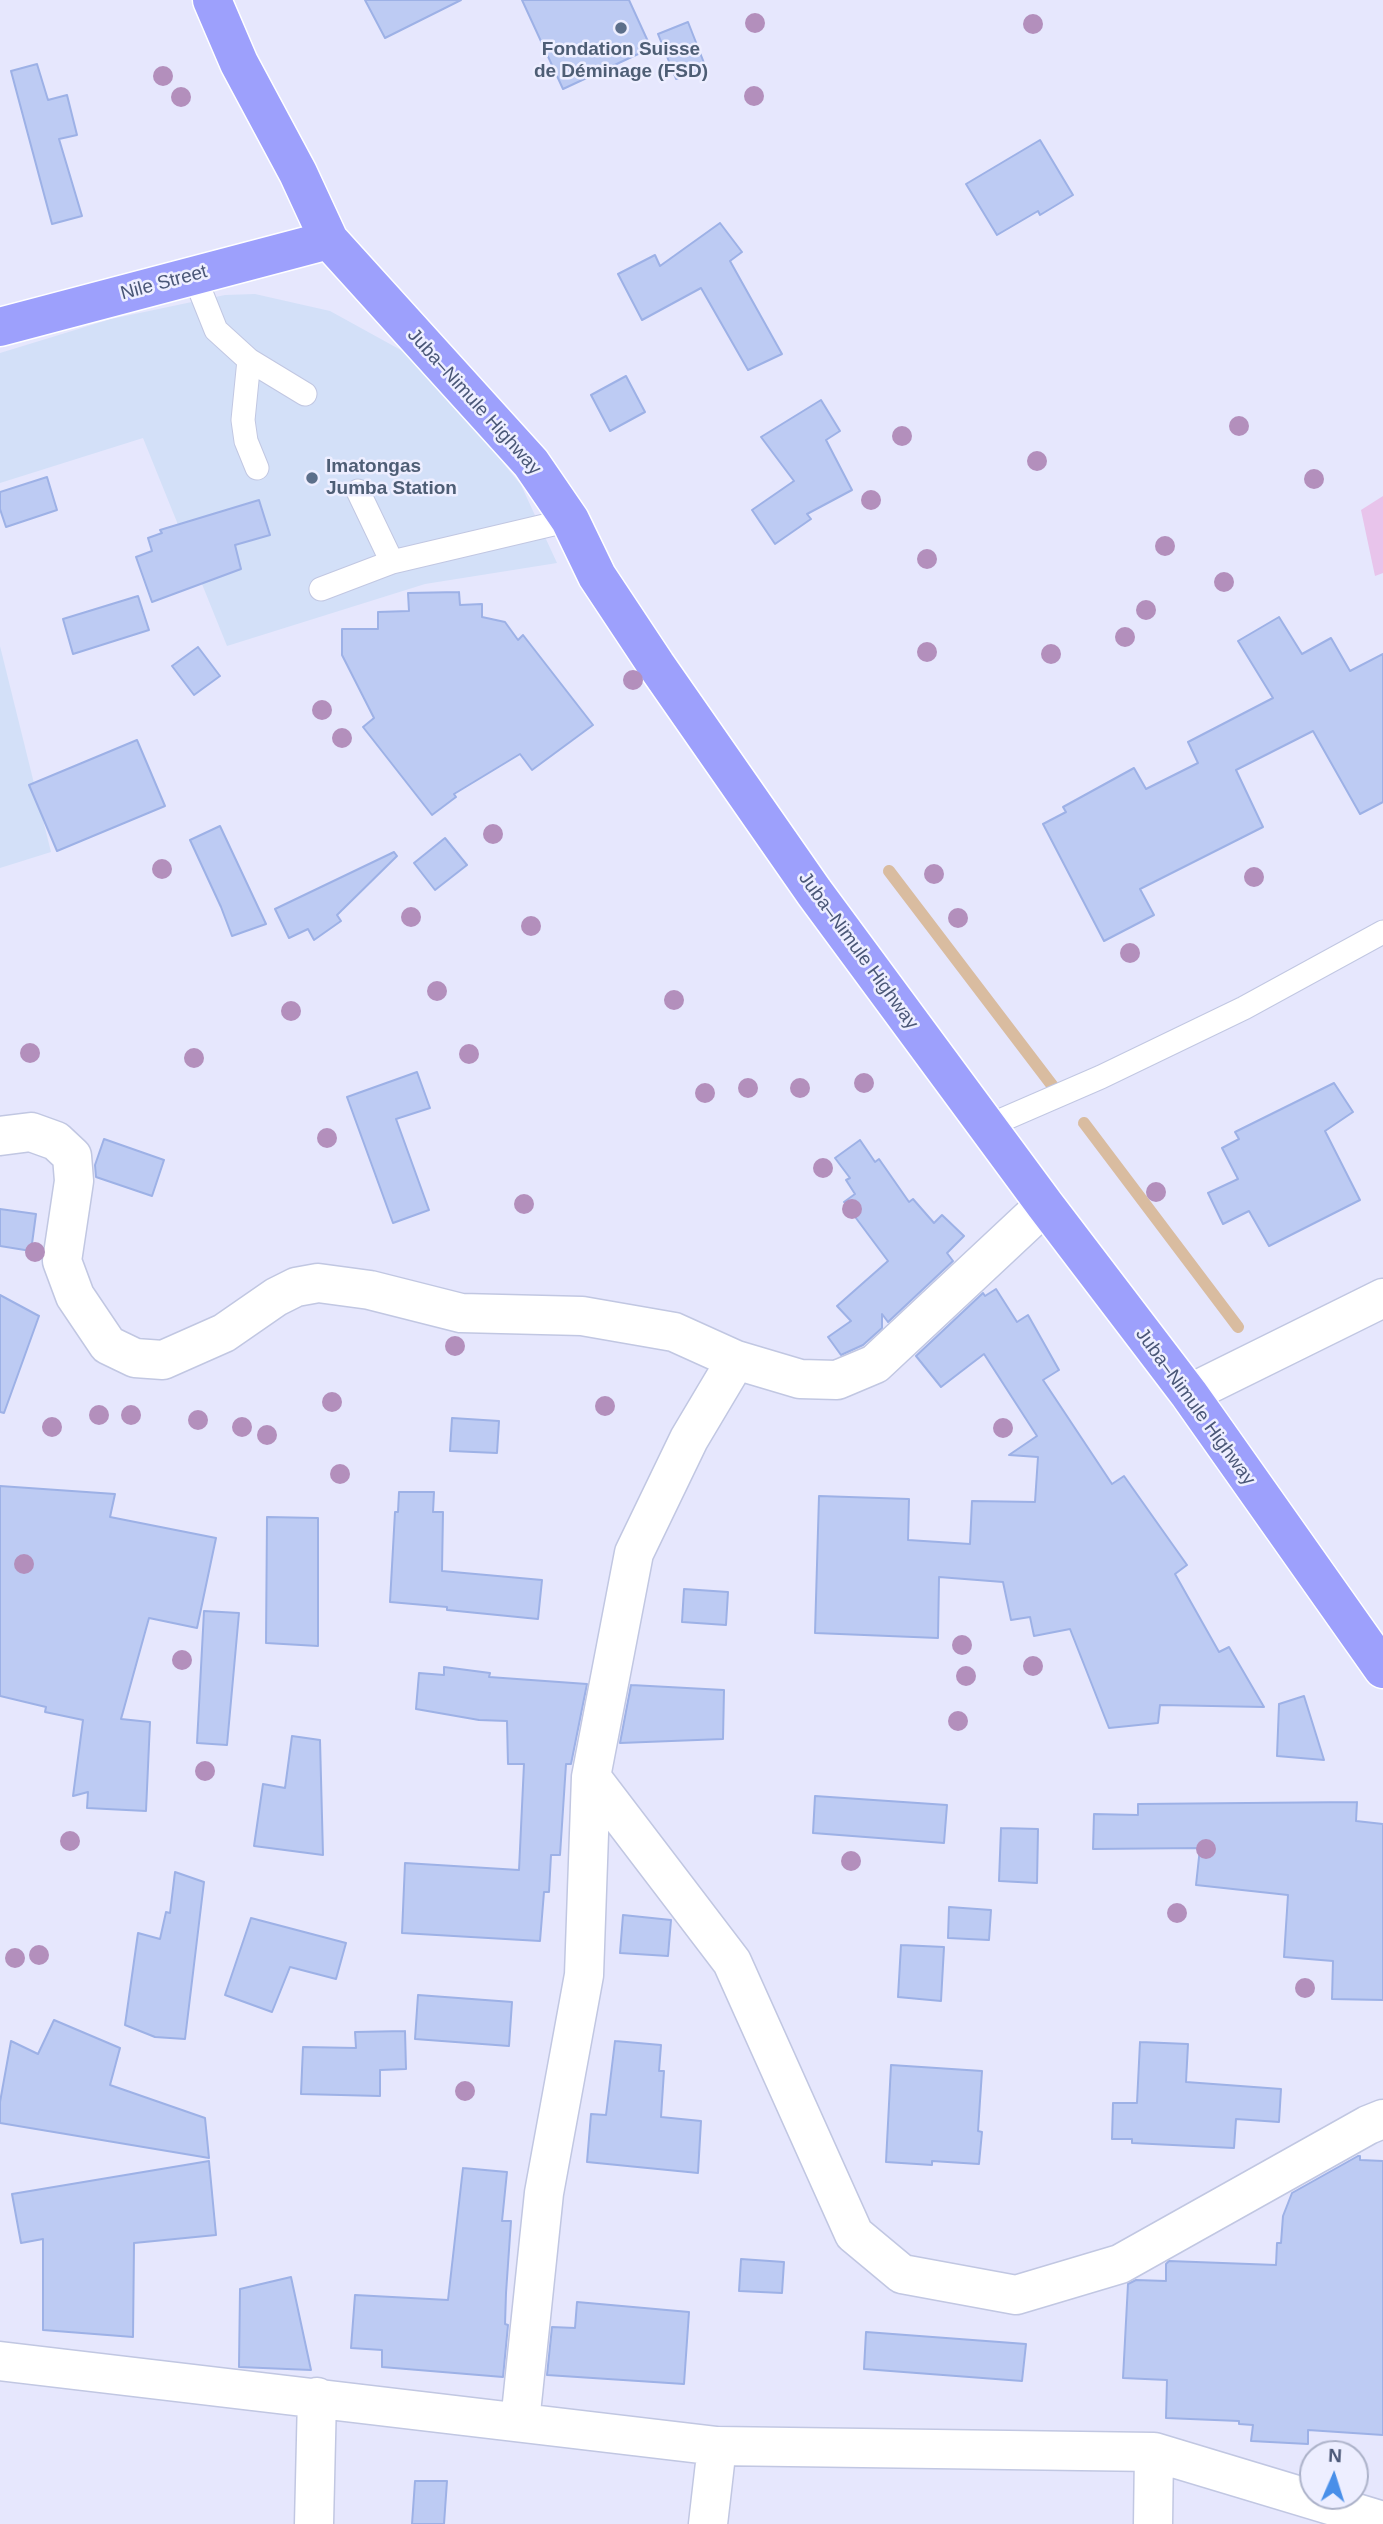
<!DOCTYPE html>
<meta charset="utf-8">
<style>
body{margin:0}
#map{position:relative;width:1383px;height:2524px;overflow:hidden;background:#e6e7fd;font-family:Arial,sans-serif}
canvas{display:block}
.north{position:absolute;left:1299px;top:2440px;width:70px;height:70px;box-sizing:border-box;background:#edeeff;border:2px solid #acb2c9;border-radius:50%;rotate:3deg;font-size:19px;font-weight:700;line-height:28px;text-align:center;color:#4a5777}
.north::after{content:'';display:block;margin:auto;width:24px;height:32px;background:#498fe9;clip-path:polygon(50% 0,100% 100%,50% 72%,0 100%)}
</style>
<div id="map">
<canvas width="1383" height="2524"></canvas>
<div class="north">N</div>
</div>
<script>
const g = document.querySelector('canvas').getContext('2d');
g.lineJoin = 'round';
function fill(path, color) { g.fillStyle = color; g.fill(path, 'evenodd'); }
const toPath = rows => new Path2D(rows.map(r => 'M' + r).join(''));
function trace(path, color, width, dash) { g.strokeStyle = color; g.lineWidth = width; g.lineCap = dash ? 'butt' : 'round'; g.setLineDash(dash || []); g.stroke(path); }
function label(font, color, halo, rows, align = 'center') {
  g.font = font + ' Arial,sans-serif'; g.lineWidth = 5; g.setLineDash([]); g.textBaseline = 'middle'; g.strokeStyle = halo; g.fillStyle = color; for (const [text, x, y, turn = 0] of rows) {
    g.save(); g.translate(x, y); g.rotate((+turn || 0) * Math.PI / 180); g.textAlign = isNaN(turn) ? turn : align; if (halo) g.strokeText(text, 0, 0); g.fillText(text, 0, 0); g.restore();
  }
}
fill(toPath([
 [255,294,330,311,419,360,521,485,557,563,425,584,227,646,143,438,0,483,0,353,111,319,225,295],
 [0,646,51,852,0,868]
]), '#d3e0f8');
fill(toPath([
 [1383,496,1383,573,1375,576,1361,510]
]), '#e8c4eb');
trace(toPath([
 [889,871,1058,1093],
 [1084,1123,1238,1327]
]), '#d9bca0', 12);
const building = toPath([
 [365,0,461,0,385,38,365,0],
 [522,0,629,0,651,48,563,89,522,0],
 [688,22,706,68,676,79,658,34,688,22],
 [37,64,48,100,67,95,77,135,59,139,82,216,52,224,11,71,37,64],
 [1040,140,1073,195,1040,215,1038,211,997,235,966,184,1040,140],
 [720,223,742,252,730,261,782,354,748,370,701,288,642,320,618,274,655,255,660,266,720,223],
 [626,376,645,412,610,431,591,395,626,376],
 [821,400,840,431,826,440,852,490,807,514,811,519,775,544,752,510,794,481,761,437,821,400],
 [47,477,57,510,6,527,0,509,0,492,47,477],
 [259,500,270,535,235,545,241,569,152,602,136,557,152,551,148,538,162,533,160,530,259,500],
 [459,592,460,605,482,604,482,617,505,622,518,640,523,635,593,725,532,770,520,754,454,794,456,797,432,815,363,727,374,718,342,655,342,629,378,629,378,612,409,611,408,593,459,592],
 [138,596,149,630,73,654,63,619,138,596],
 [1279,617,1302,654,1331,638,1350,671,1383,654,1383,802,1360,814,1313,731,1236,770,1263,827,1140,889,1154,915,1104,941,1043,824,1066,812,1063,807,1134,768,1146,789,1198,763,1188,742,1273,698,1238,641,1279,617],
 [198,647,220,676,194,695,172,666,198,647],
 [137,740,165,806,57,851,29,785,137,740],
 [220,826,266,924,232,936,221,907,190,840,220,826],
 [445,838,467,865,435,890,414,863,445,838],
 [394,852,397,856,337,915,341,921,314,940,308,929,289,938,275,909,394,852],
 [417,1072,430,1108,396,1119,429,1210,393,1223,347,1097,417,1072],
 [1334,1083,1353,1112,1325,1131,1360,1200,1269,1246,1249,1211,1223,1224,1208,1193,1238,1179,1222,1148,1239,1139,1235,1132,1334,1083],
 [104,1139,164,1160,152,1196,96,1177,95,1165,104,1139],
 [860,1140,875,1162,879,1159,909,1202,913,1199,934,1223,942,1215,964,1236,947,1253,953,1261,888,1322,882,1314,882,1328,863,1345,841,1355,828,1337,851,1321,837,1306,888,1261,844,1202,855,1194,846,1180,850,1178,835,1158,860,1140],
 [0,1209,36,1214,31,1251,0,1246,0,1209],
 [996,1289,1017,1322,1028,1315,1059,1370,1043,1380,1112,1484,1124,1476,1187,1565,1175,1574,1219,1652,1229,1647,1264,1707,1160,1705,1158,1723,1109,1728,1070,1629,1034,1636,1030,1617,1011,1620,1003,1582,939,1577,938,1638,815,1633,819,1496,909,1499,908,1540,970,1544,972,1501,1035,1502,1038,1457,1009,1455,1037,1436,984,1354,941,1387,916,1356,983,1293,985,1296,996,1289],
 [0,1295,39,1316,4,1413,0,1412,0,1295],
 [452,1418,499,1421,497,1453,450,1451,452,1418],
 [0,1486,115,1494,110,1517,216,1538,197,1628,149,1618,121,1719,150,1722,146,1811,87,1808,88,1792,73,1796,83,1720,45,1712,46,1707,0,1696,0,1486],
 [399,1492,434,1492,433,1512,443,1512,442,1571,542,1580,538,1619,447,1610,447,1607,390,1602,395,1512,398,1512,399,1492],
 [267,1517,318,1518,318,1646,266,1643,267,1517],
 [684,1589,728,1592,726,1625,682,1622,684,1589],
 [204,1611,239,1613,227,1745,197,1743,204,1611],
 [444,1667,490,1673,489,1677,587,1684,571,1764,566,1764,560,1855,551,1855,549,1892,544,1892,540,1941,402,1933,405,1863,519,1870,524,1764,508,1764,507,1721,479,1720,416,1709,419,1673,444,1675,444,1667],
 [631,1685,724,1690,723,1739,620,1743,631,1685],
 [1304,1696,1324,1760,1277,1756,1279,1704,1304,1696],
 [292,1736,320,1740,323,1855,254,1846,263,1784,285,1788,292,1736],
 [815,1796,947,1805,944,1843,813,1833,815,1796],
 [1357,1802,1356,1821,1383,1824,1383,2000,1332,1999,1333,1961,1284,1957,1288,1895,1196,1885,1200,1848,1093,1849,1094,1814,1138,1815,1138,1804,1357,1802],
 [1001,1828,1038,1829,1037,1883,999,1881,1001,1828],
 [175,1872,204,1882,185,2039,155,2037,125,2025,138,1933,160,1939,166,1912,170,1913,175,1872],
 [949,1907,991,1910,989,1940,948,1938,949,1907],
 [623,1915,671,1920,668,1956,620,1953,623,1915],
 [251,1918,346,1943,336,1979,290,1967,272,2012,225,1995,251,1918],
 [901,1945,944,1947,941,2001,898,1997,901,1945],
 [418,1995,512,2002,509,2046,415,2039,418,1995],
 [54,2020,120,2048,110,2085,205,2118,209,2158,0,2123,0,2102,11,2041,38,2054,54,2020],
 [405,2031,406,2069,380,2070,380,2096,301,2094,303,2047,356,2048,355,2032,405,2031],
 [615,2041,661,2045,659,2071,664,2071,661,2117,701,2121,698,2173,587,2162,591,2114,606,2115,615,2041],
 [1140,2042,1188,2044,1186,2082,1281,2089,1279,2122,1236,2119,1234,2148,1132,2143,1132,2139,1112,2139,1113,2103,1137,2103,1140,2042],
 [891,2065,982,2071,978,2131,982,2132,979,2164,932,2161,932,2165,886,2162,891,2065],
 [1358,2156,1360,2156,1360,2160,1383,2161,1383,2435,1308,2430,1308,2444,1251,2441,1253,2425,1239,2424,1239,2421,1166,2418,1167,2380,1123,2378,1128,2284,1136,2280,1166,2281,1166,2264,1169,2261,1276,2265,1277,2243,1281,2243,1283,2216,1292,2193,1358,2156],
 [209,2161,216,2235,134,2243,133,2337,43,2330,43,2239,21,2243,12,2194,209,2161],
 [463,2168,507,2172,502,2221,511,2221,506,2293,505,2324,508,2325,503,2377,382,2367,382,2350,351,2348,355,2295,448,2300,463,2168],
 [741,2259,784,2262,782,2293,739,2291,741,2259],
 [291,2277,311,2370,239,2367,240,2289,291,2277],
 [577,2302,689,2312,684,2384,547,2375,552,2327,575,2328,577,2302],
 [866,2332,1026,2344,1022,2381,864,2369,866,2332],
 [415,2481,447,2481,444,2524,412,2524,415,2481]
]);
fill(building, '#bdcbf3');
trace(building, '#9db1e6', 2);
const service = toPath([
 [194,275,216,330,249,360,305,394],
 [249,360,243,420,246,441,257,468],
 [358,491,392,562,570,520],
 [321,589,392,562],
 [988,1126,1101,1077,1244,1008,1383,932]
]);
const minor = toPath([
 [0,1136,31,1132,56,1141,72,1156,74,1181,62,1261,75,1296,108,1345,135,1358,163,1360,224,1333,276,1297,296,1287,318,1283,370,1290,461,1313,582,1316,674,1332,736,1360,800,1379,837,1380,875,1364,1045,1205],
 [1189,1394,1383,1298],
 [591,1777,732,1962,854,2234,902,2274,1016,2295,1120,2264,1368,2125,1383,2119],
 [0,2361,717,2446,1154,2452,1383,2521],
 [520,2422,544,2193,584,1975,591,1777,634,1553,689,1439,736,1360],
 [314,2524,317,2397],
 [708,2524,717,2446],
 [1153,2524,1154,2452]
]);
const primary = toPath([
 [212,0,239,63,298,173,329,240,531,463,570,520,597,576,656,665,814,892,1045,1205,1189,1394,1383,1669],
 [0,327,329,240]
]);
trace(service, '#c1c7e2', 25);
trace(minor, '#c1c7e2', 41);
trace(primary, '#fff', 41);
trace(service, '#fff', 23);
trace(minor, '#fff', 38);
trace(primary, '#9da0fc', 38);
g.fillStyle = '#b38fbc';
for (const [x, y] of [
 [755,23],
 [1033,24],
 [163,76],
 [754,96],
 [181,97],
 [1239,426],
 [902,436],
 [1037,461],
 [1314,479],
 [871,500],
 [1165,546],
 [927,559],
 [1224,582],
 [1146,610],
 [1125,637],
 [927,652],
 [1051,654],
 [633,680],
 [322,710],
 [342,738],
 [493,834],
 [162,869],
 [934,874],
 [1254,877],
 [411,917],
 [958,918],
 [531,926],
 [1130,953],
 [437,991],
 [674,1000],
 [291,1011],
 [30,1053],
 [469,1054],
 [194,1058],
 [864,1083],
 [748,1088],
 [800,1088],
 [705,1093],
 [327,1138],
 [823,1168],
 [1156,1192],
 [524,1204],
 [852,1209],
 [35,1252],
 [455,1346],
 [332,1402],
 [605,1406],
 [99,1415],
 [131,1415],
 [198,1420],
 [52,1427],
 [242,1427],
 [1003,1428],
 [267,1435],
 [340,1474],
 [24,1564],
 [962,1645],
 [182,1660],
 [1033,1666],
 [966,1676],
 [958,1721],
 [205,1771],
 [70,1841],
 [1206,1849],
 [851,1861],
 [1177,1913],
 [39,1955],
 [15,1958],
 [1305,1988],
 [465,2091]
]) { g.beginPath(); g.arc(x, y, 10, 0, 2 * Math.PI); g.fill(); }
for (const [x, y, r, color] of [
 [621,28,7,"#5c6f8a"],
 [312,478,7,"#5c6f8a"]
]) { const dot = new Path2D(); dot.arc(x, y, r, 0, 2 * Math.PI); g.fillStyle = color; g.fill(dot); trace(dot, '#edeeff', 2.5); }
label('bold 19px', '#4e5e75', '#edeeff', [
 ["Fondation Suisse",621,50],
 ["de Déminage (FSD)",621,72],
 ["Imatongas",326,467,"left"],
 ["Jumba Station",326,489,"left"]
]);
label('19px', '#4a5777', '#edeeff', [
 ["Nile Street",164,283,-15],
 ["Juba–Nimule Highway",474,402,48],
 ["Juba–Nimule Highway",858,951,54],
 ["Juba–Nimule Highway",1195,1407,54]
]);
</script>
